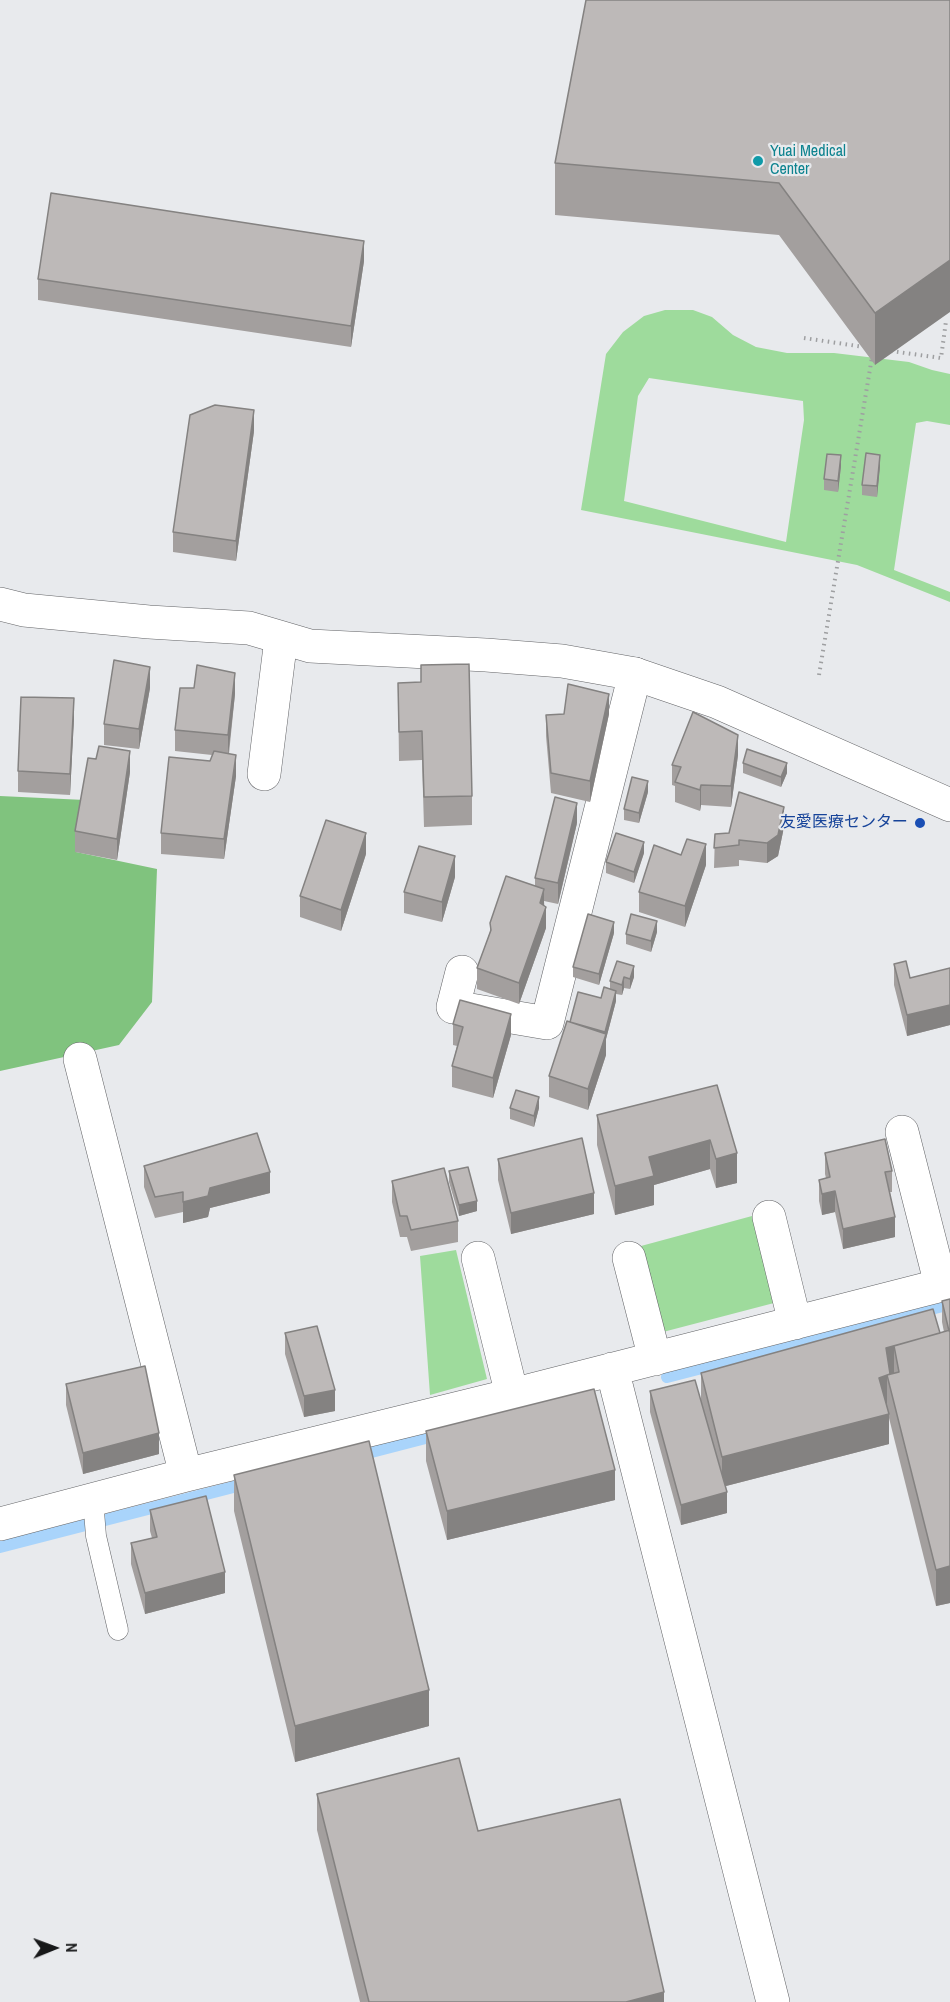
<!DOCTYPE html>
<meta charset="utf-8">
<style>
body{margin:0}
#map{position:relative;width:950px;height:2002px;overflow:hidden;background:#e8eaed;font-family:"Archivo Narrow",sans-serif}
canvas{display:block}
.north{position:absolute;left:24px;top:1918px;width:60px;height:60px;-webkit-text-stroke:4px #e8eaed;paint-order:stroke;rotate:89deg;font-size:16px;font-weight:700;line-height:24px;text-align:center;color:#171819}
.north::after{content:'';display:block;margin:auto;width:21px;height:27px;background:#171819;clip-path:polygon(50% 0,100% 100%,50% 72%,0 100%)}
</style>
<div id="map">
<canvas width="950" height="2002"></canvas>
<div class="north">N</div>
</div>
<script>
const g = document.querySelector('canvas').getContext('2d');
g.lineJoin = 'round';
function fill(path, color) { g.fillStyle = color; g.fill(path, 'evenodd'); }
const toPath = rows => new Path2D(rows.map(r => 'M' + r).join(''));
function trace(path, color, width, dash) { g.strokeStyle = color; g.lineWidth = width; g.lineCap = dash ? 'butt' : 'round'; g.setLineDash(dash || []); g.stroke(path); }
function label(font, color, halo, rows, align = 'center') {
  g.font = font + ' "Archivo Narrow","Noto Sans JP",sans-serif'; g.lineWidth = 4.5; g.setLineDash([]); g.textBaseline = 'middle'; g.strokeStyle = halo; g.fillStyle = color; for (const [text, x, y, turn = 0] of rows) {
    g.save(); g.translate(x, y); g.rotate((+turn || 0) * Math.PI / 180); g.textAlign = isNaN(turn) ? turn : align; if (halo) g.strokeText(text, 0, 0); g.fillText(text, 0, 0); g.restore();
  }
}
fill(toPath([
 [665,310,693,310,712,317,733,335,756,347,787,353,834,353,909,362,932,370,950,374,950,425,927,421,916,423,894,570,950,592,950,602,857,565,581,510,606,354,623,332,644,316],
 [649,378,803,401,804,420,786,542,624,501,638,396],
 [752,1216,774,1303,663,1332,641,1246],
 [456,1250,487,1379,430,1395,420,1256]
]), '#9edb9c');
fill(toPath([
 [0,796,85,800,76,852,157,869,152,1002,119,1045,0,1071]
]), '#80c37e');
trace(toPath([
 [667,1377,950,1304],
 [356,1456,441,1434],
 [0,1547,249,1483]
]), '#a9d4fb', 12);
const service = toPath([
 [93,1499,96,1536,118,1630]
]);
const minor = toPath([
 [264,774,281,639],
 [462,972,453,1007,547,1023,635,674],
 [80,1059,186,1475],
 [902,1132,941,1285],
 [769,1217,795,1323],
 [478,1258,512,1395],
 [629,1258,655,1359],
 [612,1369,773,2002],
 [0,1524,186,1475,512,1395,950,1283]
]);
const tertiary = toPath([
 [0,604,24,610,149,622,249,628,310,646,486,655,562,661,635,674,717,702,950,805]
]);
trace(service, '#636467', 21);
trace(minor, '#636467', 34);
trace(tertiary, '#636467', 34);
trace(toPath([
 [804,338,864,347],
 [891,351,941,358,946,321],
 [819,675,872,357]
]), '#9e9fa1', 4, [1.5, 4.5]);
trace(service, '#fff', 20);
trace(minor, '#fff', 33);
trace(tertiary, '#fff', 33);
fill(toPath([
 [950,0,875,365,779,235,555,215,555,163],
 [364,261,351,347,38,300,38,279],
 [254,431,236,561,173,552,173,532],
 [841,466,838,492,824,490,824,479],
 [880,466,877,497,862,495,862,485],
 [398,683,472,796,472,825,424,827,422,760,399,761],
 [150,688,139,749,104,745,104,724],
 [235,694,229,754,236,776,224,859,161,854,161,833,210,761,212,755,175,751,175,730],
 [609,714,590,802,551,793,546,736,546,715],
 [74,718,70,795,18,792,18,771],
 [738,755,731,807,701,805,700,811,675,802,675,786,672,785,672,765],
 [743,763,787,773,781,787,743,773],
 [130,772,117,860,75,852,75,831],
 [648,792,639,823,624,820,624,809],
 [577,823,558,904,544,901,546,928,519,1004,477,989,477,968,490,932,490,923,535,886,535,878],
 [784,827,778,856,767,863,739,860,739,866,714,868,715,834,729,833],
 [644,853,634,883,606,873,606,862],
 [366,854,341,931,300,917,300,896],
 [706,865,685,927,639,912,639,892],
 [455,877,442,922,404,913,404,892],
 [657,932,651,952,626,944,626,934],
 [614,933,599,985,573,977,573,967],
 [617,961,634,977,630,989,624,988,622,995,616,994,616,1001,606,1039,606,1055,588,1110,549,1097,549,1076,570,1023,601,998,610,989,610,981],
 [894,964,910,978,950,968,950,1025,907,1036,894,985],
 [453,1024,511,1035,493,1098,452,1087,452,1066,457,1046,453,1045],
 [717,1085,737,1183,716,1188,710,1169,654,1185,654,1205,615,1215,597,1145,597,1115],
 [510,1108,539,1108,534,1127,510,1119],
 [825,1153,892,1171,892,1192,890,1192,895,1237,843,1249,835,1212,822,1215,819,1201,819,1180,826,1178,825,1174],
 [498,1159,594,1214,511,1234,498,1180],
 [144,1166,270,1193,210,1208,208,1217,183,1223,183,1212,155,1218,144,1187],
 [449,1171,477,1211,459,1216,449,1182],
 [392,1181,458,1221,458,1242,411,1251,407,1237,400,1237,392,1202],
 [950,1299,950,1603,936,1606,889,1418,889,1444,726,1486,727,1513,681,1525,650,1412,650,1391,701,1402,701,1373,944,1332,942,1322,942,1301],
 [285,1333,335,1411,304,1417,285,1354],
 [66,1384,159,1454,83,1474,66,1405],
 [426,1431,615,1500,447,1540,426,1461],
 [234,1475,429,1726,295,1762,234,1511],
 [150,1510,225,1593,145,1614,131,1564,131,1543,152,1538,150,1531],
 [317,1794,478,1831,664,2002,360,2002,317,1830]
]), '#a39f9e');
fill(toPath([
 [364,241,364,261,351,347,351,326],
 [950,260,950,312,875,365,875,313],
 [254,410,254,431,236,561,236,541],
 [841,455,841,466,838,492,838,481],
 [880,455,880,466,877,497,877,486],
 [150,667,150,688,139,749,139,729],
 [235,673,235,694,228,756,228,735],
 [609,694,609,714,590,802,590,781],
 [74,698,74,718,70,795,70,774],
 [738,735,738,755,731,807,731,786],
 [130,751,130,772,117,860,117,839],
 [236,755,236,776,224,859,224,839],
 [787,763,787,773,781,787,781,777],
 [648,781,648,792,639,823,639,813],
 [701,785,701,805,700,811,700,790],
 [577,803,577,823,558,904,558,883],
 [784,807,784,827,778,856,767,863,767,843],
 [366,833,366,854,341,931,341,910],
 [644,842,644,853,634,883,634,872],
 [706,844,706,865,685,927,685,906],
 [455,856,455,877,442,922,442,902],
 [544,889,544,910,546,907,546,928,519,1004,519,983],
 [657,921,657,932,651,952,651,941],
 [614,922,614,933,599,985,599,974],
 [634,966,634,977,630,989,630,979],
 [624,977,624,988,622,995,622,985],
 [616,991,616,1001,606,1039,606,1055,588,1110,588,1089,605,1037,605,1032],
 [950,1005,950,1025,907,1036,907,1015],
 [511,1014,511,1035,493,1098,493,1078],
 [539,1097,539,1108,534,1127,534,1116],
 [710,1140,710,1169,654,1185,654,1205,615,1215,615,1186,649,1157],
 [737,1153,737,1183,716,1188,716,1159],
 [270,1172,270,1193,210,1208,208,1217,183,1223,183,1202,210,1188],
 [835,1191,835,1212,822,1215,822,1194],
 [594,1193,594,1214,511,1234,511,1213],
 [477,1201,477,1211,459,1216,459,1205],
 [895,1217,895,1237,843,1249,843,1229],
 [894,1346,894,1375,887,1375,887,1405,879,1407,879,1378,886,1348],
 [335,1390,335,1411,304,1417,304,1396],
 [889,1414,889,1444,722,1487,722,1457],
 [159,1433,159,1454,83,1474,83,1453],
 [615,1470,615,1500,447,1540,447,1511],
 [727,1492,727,1513,681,1525,681,1505],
 [950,1566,950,1603,936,1606,936,1570],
 [225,1572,225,1593,145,1614,145,1593],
 [429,1690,429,1726,295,1762,295,1726],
 [664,1992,664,2002,626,2002]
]), '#848281');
const building = toPath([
 [586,0,950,0,950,260,875,313,779,183,555,163,586,0],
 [51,193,364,241,351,326,38,279,51,193],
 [215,405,254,410,236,541,173,532,190,415,215,405],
 [866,453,880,455,877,486,862,485,866,453],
 [827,454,841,455,838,481,824,479,827,454],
 [114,660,150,667,139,729,104,724,114,660],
 [469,664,472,796,424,797,422,731,399,732,398,683,421,682,421,665,469,664],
 [197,665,235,673,228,735,175,730,180,688,194,688,197,665],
 [568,684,609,694,590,781,551,773,546,715,564,714,568,684],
 [21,697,74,698,70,774,18,771,21,697],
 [693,712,738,735,731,786,701,785,700,790,675,782,681,767,672,765,693,712],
 [99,746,130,751,117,839,75,831,88,758,96,759,99,746],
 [747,749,787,763,781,777,743,763,747,749],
 [214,751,236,755,224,839,161,833,169,757,210,761,214,751],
 [632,777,648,781,639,813,624,809,632,777],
 [739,792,784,807,778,835,767,843,739,840,739,845,714,848,715,834,729,833,739,792],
 [555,797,577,803,558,883,535,878,555,797],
 [326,820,366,833,341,910,300,896,326,820],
 [616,833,644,842,634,872,606,862,616,833],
 [687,839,706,844,685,906,639,892,654,845,681,855,687,839],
 [419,846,455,856,442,902,404,892,419,846],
 [506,876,544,889,540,903,546,907,519,983,477,968,491,930,490,923,506,876],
 [588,914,614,922,599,974,573,967,588,914],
 [631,914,657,921,651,941,626,934,631,914],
 [617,961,634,966,630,979,624,977,622,985,610,981,617,961],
 [906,961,910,978,950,968,950,1005,907,1015,894,964,906,961],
 [604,987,616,991,605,1032,570,1022,578,992,601,998,604,987],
 [460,1000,511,1014,493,1078,452,1066,463,1027,453,1024,460,1000],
 [567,1021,606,1034,588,1089,549,1076,567,1021],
 [717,1085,737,1153,716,1159,710,1140,649,1157,654,1176,615,1186,597,1115,717,1085],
 [516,1090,539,1097,534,1116,510,1108,516,1090],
 [257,1133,270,1172,210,1188,208,1196,183,1202,183,1192,155,1197,144,1166,257,1133],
 [582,1138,594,1193,511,1213,498,1159,582,1138],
 [885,1139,892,1171,885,1172,895,1217,843,1229,835,1191,822,1194,819,1180,830,1177,825,1153,885,1139],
 [468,1167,477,1201,459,1205,449,1171,468,1167],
 [444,1168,458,1221,411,1230,407,1216,400,1216,392,1181,444,1168],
 [950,1299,950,1330,949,1331,942,1301,950,1299],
 [933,1309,940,1333,886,1348,890,1374,879,1378,889,1414,722,1457,701,1373,933,1309],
 [317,1326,335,1390,304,1396,285,1333,317,1326],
 [950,1330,950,1567,950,1566,936,1570,887,1375,899,1372,894,1346,950,1330],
 [145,1366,159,1433,83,1453,66,1384,145,1366],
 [695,1380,727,1492,681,1505,650,1391,695,1380],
 [594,1389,615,1470,447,1511,426,1431,594,1389],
 [369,1441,429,1690,295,1726,234,1475,369,1441],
 [206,1496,225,1572,145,1593,131,1543,157,1537,150,1510,206,1496],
 [459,1758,478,1831,620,1799,664,1992,626,2002,369,2002,317,1794,459,1758]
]);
fill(building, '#bdb9b8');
trace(building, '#848281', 1.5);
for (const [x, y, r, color] of [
 [758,161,6,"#0f9aa8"],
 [920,823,6,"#1a4fb4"]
]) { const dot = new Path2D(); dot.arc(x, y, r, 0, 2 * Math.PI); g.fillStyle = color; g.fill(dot); trace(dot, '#e8eaed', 2); }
label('16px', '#0d838f', '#e8eaed', [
 ["Yuai Medical",770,152],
 ["Center",770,170]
], 'left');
label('16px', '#164399', '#e8eaed', [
 ["友愛医療センター",908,823]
], 'right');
</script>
